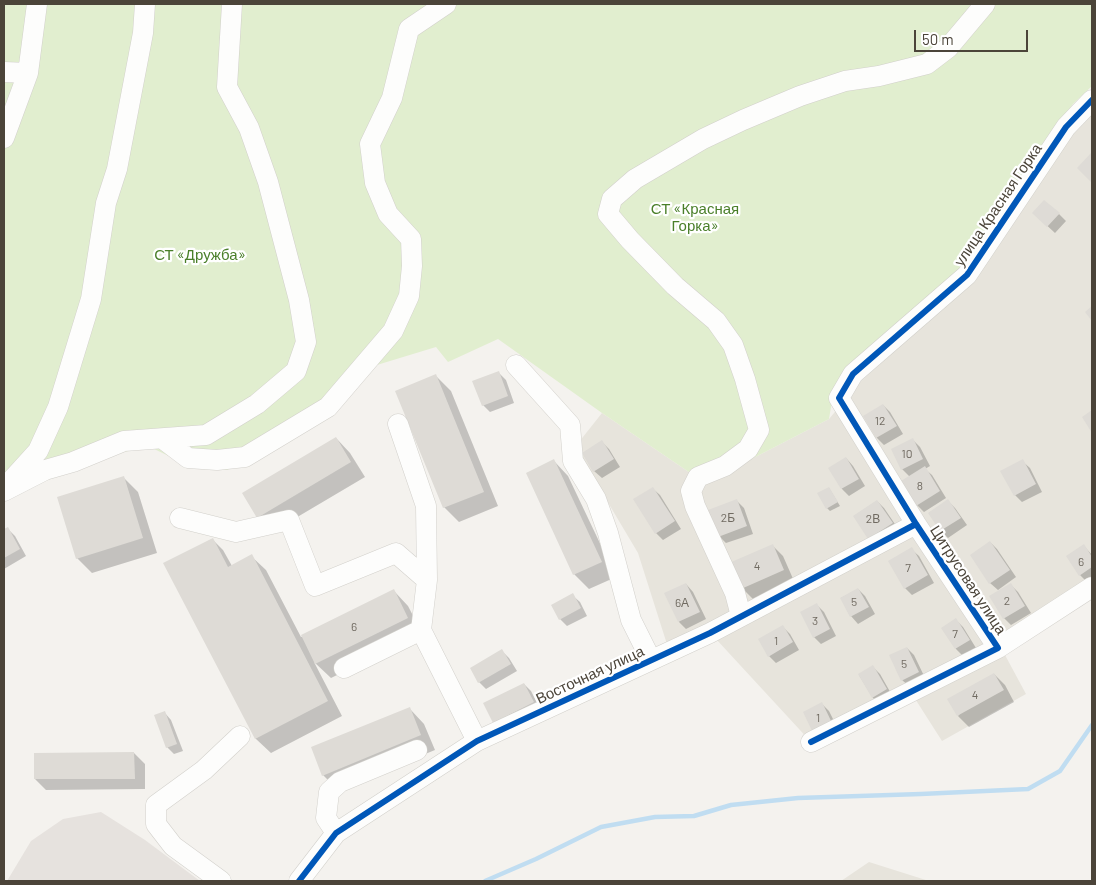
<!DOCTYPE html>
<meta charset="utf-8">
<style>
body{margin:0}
#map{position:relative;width:1096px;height:885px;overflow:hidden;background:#f4f2ee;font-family:Barlow,sans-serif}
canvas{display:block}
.frame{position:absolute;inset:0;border:5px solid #4b4439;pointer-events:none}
.scale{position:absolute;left:914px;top:30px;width:114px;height:22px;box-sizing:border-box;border:2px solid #4b4439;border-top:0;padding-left:6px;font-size:15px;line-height:18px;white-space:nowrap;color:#4b4439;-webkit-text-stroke:4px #fff;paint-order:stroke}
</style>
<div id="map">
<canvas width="1096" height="885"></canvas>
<div class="frame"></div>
<div class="scale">50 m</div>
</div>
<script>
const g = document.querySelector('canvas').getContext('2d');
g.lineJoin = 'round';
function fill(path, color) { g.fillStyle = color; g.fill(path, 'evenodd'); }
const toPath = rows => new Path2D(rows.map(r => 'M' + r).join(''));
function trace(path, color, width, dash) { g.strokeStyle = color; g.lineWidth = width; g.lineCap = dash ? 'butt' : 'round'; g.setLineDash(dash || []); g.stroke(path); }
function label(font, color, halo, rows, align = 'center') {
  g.font = font + ' Barlow,sans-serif'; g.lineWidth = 4.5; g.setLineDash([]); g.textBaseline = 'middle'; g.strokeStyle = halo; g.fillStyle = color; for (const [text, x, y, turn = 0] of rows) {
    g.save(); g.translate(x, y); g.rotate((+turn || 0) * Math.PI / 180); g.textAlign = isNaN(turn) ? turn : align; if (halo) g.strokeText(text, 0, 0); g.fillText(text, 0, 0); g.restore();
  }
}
fill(toPath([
 [1092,108,1092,595,1005,655,1026,694,942,741,912,694,811,742,716,639,672,660,638,553,575,447,602,413,705,483,829,419,859,383,973,280,1072,128],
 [869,862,929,881,841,881]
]), '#e7e4dc');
fill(toPath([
 [101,812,145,840,200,881,7,881,31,841,63,819]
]), '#e6e2de');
fill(toPath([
 [4,4,1092,4,1092,86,1073,104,958,274,834,389,829,419,705,483,602,413,498,339,448,362,436,347,367,368,329,414,227,470,181,462,148,446,124,452,75,469,13,494,4,495]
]), '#e1eecf');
fill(toPath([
 [1059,214,1066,221,1055,233,1041,220],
 [499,373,506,380,514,403,490,412,483,405],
 [436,376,451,391,498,506,459,522,444,507],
 [883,405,890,412,903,434,884,445,877,438,865,416],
 [336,438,350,453,365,477,272,532,258,517],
 [913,440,920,447,930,466,925,469,932,475,946,498,924,512,917,505,910,477,902,469],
 [602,442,609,449,620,467,602,478,594,471],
 [846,458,853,466,865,486,849,496,842,489,830,468],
 [554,461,568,476,616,577,589,589,574,574,527,473],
 [1022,461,1030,468,1042,492,1022,502,1015,495],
 [123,477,138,492,157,553,92,573,77,558],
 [652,488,660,495,681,529,663,540,656,533],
 [829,488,840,506,830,511,827,508],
 [737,501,744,508,753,534,726,543,719,536],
 [877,501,884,508,899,530,869,538],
 [948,501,955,508,967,525,948,538,941,531,929,513],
 [8,529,15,536,26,556,4,569,4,531],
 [212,539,223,550,232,566,251,556,266,570,301,637,394,591,408,606,422,633,331,678,314,662,342,716,271,753,256,739,165,564],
 [990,542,997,549,1016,577,998,590,990,583],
 [772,545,783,556,794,581,753,599,742,588],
 [1084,546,1092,555,1092,579,1087,582,1080,575],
 [911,549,919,556,934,583,912,595,905,588],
 [686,584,693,592,706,619,686,629,679,622],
 [1011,585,1018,592,1031,613,1011,625,1004,618],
 [858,589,865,596,875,614,858,624,851,616,841,598],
 [572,595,580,602,587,616,567,626,560,619],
 [817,605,824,612,836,636,821,644,814,637],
 [956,620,963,627,976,648,963,656,956,649,943,628],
 [783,627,790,634,799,650,776,663,769,656],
 [907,648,914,655,926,680,910,687,902,680],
 [502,651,509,658,517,671,486,689,479,682],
 [873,667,880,674,893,697,880,705,873,698,859,675],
 [994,674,1005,685,1014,702,969,727,958,716],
 [524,684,531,691,540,709,494,722],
 [822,704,829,711,840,733,823,741],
 [410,709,424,724,435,750,338,790,323,775],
 [164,712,171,720,183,751,174,754,167,747],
 [134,753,145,764,145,789,46,790,35,779]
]), '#0003');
trace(toPath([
 [485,881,536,859,601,827,655,817,694,816,731,805,798,798,921,794,1028,789,1060,771,1092,725]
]), '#c0ddf1', 4.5);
fill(toPath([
 [1092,152,1092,183,1077,168],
 [1044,200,1060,213,1047,227,1032,213],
 [1092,306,1092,321,1085,312],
 [499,371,508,396,482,406,472,381],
 [436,374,484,492,443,508,395,391],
 [883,404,897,426,876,438,863,416],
 [1092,410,1092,433,1082,417],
 [336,437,351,462,257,518,242,493],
 [913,438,923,459,901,470,891,449],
 [602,440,614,459,593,472,582,453],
 [846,457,859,479,841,489,828,468],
 [554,459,602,562,573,575,526,473],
 [1023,459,1036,484,1014,496,1000,471],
 [925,466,940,491,916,506,901,481],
 [124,476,143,538,76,559,57,497],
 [653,487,675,521,655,534,633,499],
 [829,487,838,502,826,509,817,493],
 [737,499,747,526,718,537,708,510],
 [948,499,961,518,940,531,928,513],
 [877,500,893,523,868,539,853,516],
 [8,527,20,549,4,558,4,529],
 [213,538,228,567,252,554,328,701,255,739,163,563],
 [990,541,1010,570,989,584,970,555],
 [773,544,784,570,741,589,729,563],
 [1084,544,1092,557,1092,567,1079,576,1066,556],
 [912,547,928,575,904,589,888,561],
 [686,583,700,612,678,622,664,593],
 [1011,583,1025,606,1003,619,989,596],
 [858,588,869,607,850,617,840,598],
 [394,589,408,618,315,664,301,635],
 [573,593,581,608,559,620,551,605],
 [817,603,830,629,813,638,800,612],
 [956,618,970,640,955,649,941,628],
 [783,625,793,642,768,657,758,639],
 [907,647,919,672,901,681,889,655],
 [502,649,511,664,478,683,470,668],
 [873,665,887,689,872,698,858,674],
 [994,673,1004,690,957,716,947,699],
 [524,683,534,702,493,723,483,703],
 [822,702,833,725,814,735,803,712],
 [410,707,421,735,322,776,311,747],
 [165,711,177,744,166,748,154,715],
 [134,752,135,779,34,779,34,753]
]), '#dedbd6');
const minor = toPath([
 [4,72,28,73],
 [4,138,28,73,37,4],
 [516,365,570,425,573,461,596,499,608,533,631,620,651,660],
 [398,424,426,506,427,580,421,630],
 [163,439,188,458,217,460,245,457,328,407,393,331,409,296,412,266,411,239,388,214,375,183,370,144,392,98,409,29,446,4],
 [9,483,38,451,58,407,91,299,106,203,117,169,143,33,145,4],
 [4,491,45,470,73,462,124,441,206,435,257,404,296,371,306,342,299,300,268,182,249,128,227,87,232,4],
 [180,518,236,532,289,520,315,586,396,553,427,580],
 [741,616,735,593,695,506,691,491,698,477,725,466,748,449,759,430,745,379,733,345,716,321,675,286,630,240,608,214,612,199,635,179,703,139,743,120,800,96,845,81,879,76,927,64,948,48,985,4],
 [998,648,1092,587],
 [344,668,421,630,477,741],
 [811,742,998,648,916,524,839,398,853,374,967,275,1066,127,1092,100],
 [336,833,326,818,329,792,340,782,417,750],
 [221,881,173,846,156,824,156,805,204,770,240,736],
 [299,881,336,833,477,741,710,633,916,524]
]);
trace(minor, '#d2d0cb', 21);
trace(minor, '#fdfdfc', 20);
trace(toPath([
 [811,742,998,648,916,524,839,398,853,374,967,275,1066,127,1092,100],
 [299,881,336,833,477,741,710,633,916,524]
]), '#0057b8', 6);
label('12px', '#706a61', null, [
 ["12",880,421],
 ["10",907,454],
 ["8",920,486],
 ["2Б",728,518],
 ["2В",873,519],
 ["6",1081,562],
 ["4",757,566],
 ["7",908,568],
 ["2",1007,601],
 ["5",854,602],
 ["6А",682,603],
 ["3",815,621],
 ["6",354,627],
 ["7",955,634],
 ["1",776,641],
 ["5",904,664],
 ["4",975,695],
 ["1",818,718]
]);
label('15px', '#4b4439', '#fff', [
 ["улица Красная Горка",998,205,-56],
 ["Цитрусовая улица",968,580,57],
 ["Восточная улица",590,675,-25]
]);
label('15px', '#4a7f2a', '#fff', [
 ["СТ «Красная",695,209],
 ["Горка»",695,226],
 ["СТ «Дружба»",200,255]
]);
</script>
